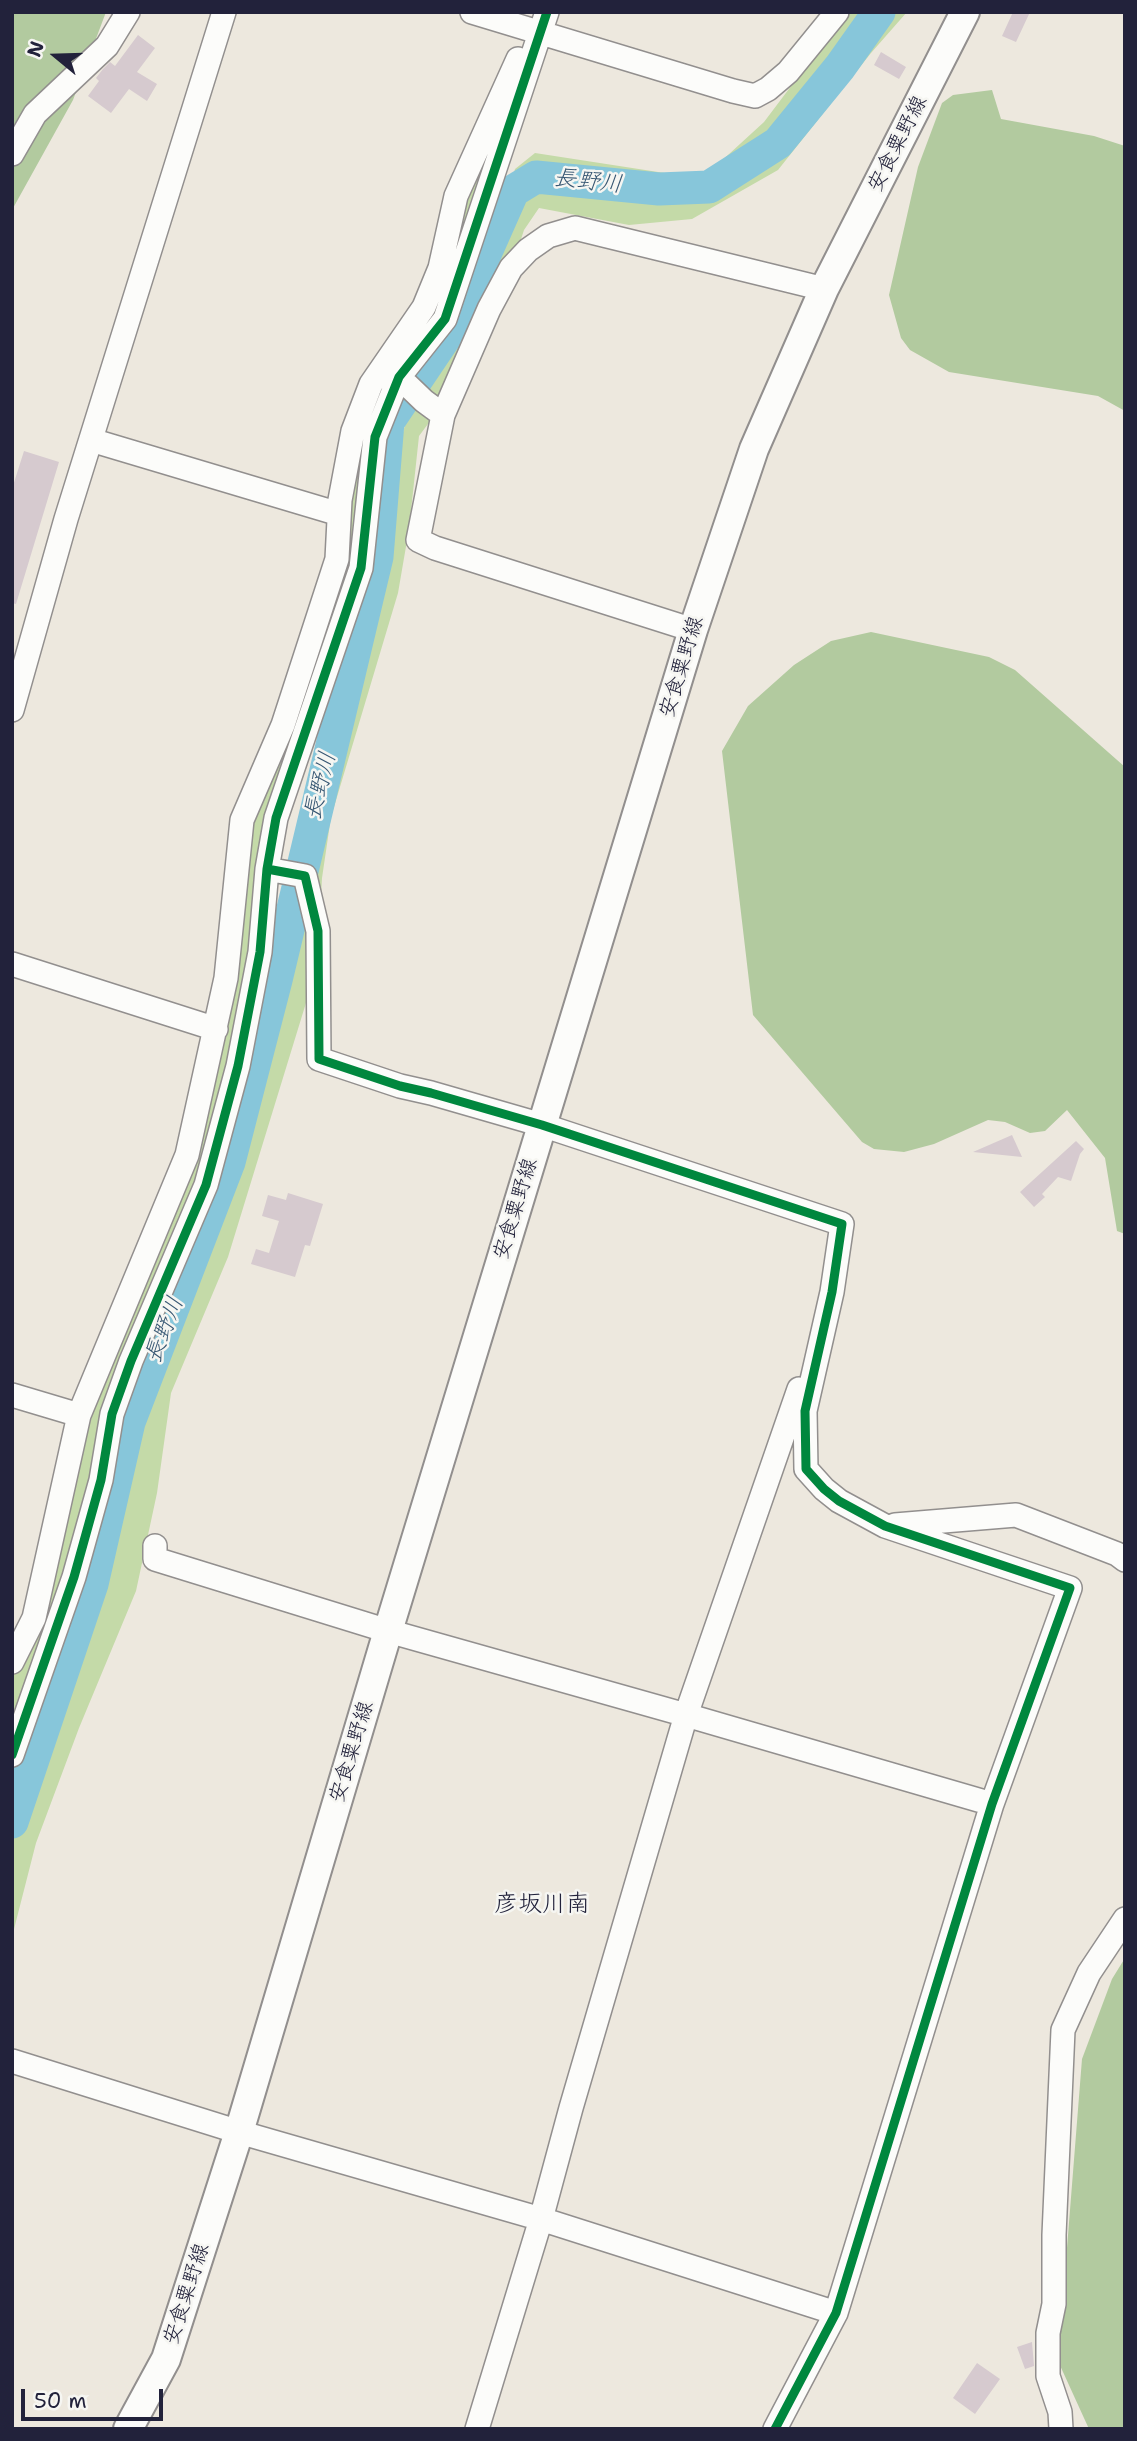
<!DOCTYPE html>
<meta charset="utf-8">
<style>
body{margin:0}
#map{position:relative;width:1137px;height:2441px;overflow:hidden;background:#ede8de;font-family:"Shantell Sans",sans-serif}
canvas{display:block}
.frame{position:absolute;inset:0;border:14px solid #22223b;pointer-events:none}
.north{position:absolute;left:21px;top:21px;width:70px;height:70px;-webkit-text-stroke:5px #f6f6f2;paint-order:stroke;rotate:289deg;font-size:19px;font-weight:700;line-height:28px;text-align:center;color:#22223b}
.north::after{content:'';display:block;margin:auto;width:24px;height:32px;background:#22223b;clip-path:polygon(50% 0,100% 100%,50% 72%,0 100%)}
.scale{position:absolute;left:21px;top:2389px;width:142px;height:32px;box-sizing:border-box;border:4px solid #22223b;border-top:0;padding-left:9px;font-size:21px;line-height:24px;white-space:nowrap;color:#22223b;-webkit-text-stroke:5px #f6f6f2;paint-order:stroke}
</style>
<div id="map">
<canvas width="1137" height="2441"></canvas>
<div class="frame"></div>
<div class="north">N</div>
<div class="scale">50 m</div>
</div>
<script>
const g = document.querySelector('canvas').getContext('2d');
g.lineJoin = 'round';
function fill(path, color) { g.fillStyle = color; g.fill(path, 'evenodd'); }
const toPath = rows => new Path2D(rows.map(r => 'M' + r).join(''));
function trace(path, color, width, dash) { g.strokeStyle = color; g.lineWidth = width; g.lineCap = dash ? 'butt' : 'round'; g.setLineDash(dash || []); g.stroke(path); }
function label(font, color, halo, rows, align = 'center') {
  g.font = font + ' "Shantell Sans","Klee One",sans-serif'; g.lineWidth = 5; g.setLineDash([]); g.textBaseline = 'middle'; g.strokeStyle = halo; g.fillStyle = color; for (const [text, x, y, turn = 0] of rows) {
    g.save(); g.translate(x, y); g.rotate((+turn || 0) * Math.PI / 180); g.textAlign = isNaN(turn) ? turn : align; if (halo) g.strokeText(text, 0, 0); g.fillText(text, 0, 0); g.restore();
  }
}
fill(toPath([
 [847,12,907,12,871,53,778,170,692,219,629,225,539,208,524,230,490,334,457,385,419,436,409,529,398,593,331,817,322,878,317,967,228,1257,171,1393,157,1493,136,1591,79,1728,36,1843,12,1937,12,1837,103,1578,136,1427,215,1220,247,1115,284,980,292,890,302,821,380,565,387,489,407,418,449,342,491,259,515,169,535,153,697,178,705,176,764,122],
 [528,53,444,308,390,384,356,567,259,922,200,1181,12,1734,12,1680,29,1640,55,1535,116,1339,192,1171,235,992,237,915,249,830,349,486,356,440]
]), '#c4daa8');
fill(toPath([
 [12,12,106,12,73,100,12,210],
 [992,90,1001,119,1094,136,1125,146,1125,411,1098,396,949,372,910,350,901,338,889,295,918,167,942,103,953,95],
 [871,632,989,657,1015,670,1125,767,1125,1234,1117,1231,1105,1158,1067,1110,1045,1131,1030,1133,1005,1122,988,1120,934,1144,904,1152,874,1149,862,1142,753,1015,722,751,748,706,794,665,831,641],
 [1125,1958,1125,2429,1089,2429,1058,2361,1082,2059,1112,1979]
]), '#b2ca9f');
trace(toPath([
 [12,1822,92,1584,129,1422,229,1162,276,980,377,557,388,422,454,324,513,191,536,177,659,189,709,187,778,143,840,67,879,12]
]), '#87c6da', 33);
fill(toPath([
 [1013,12,1030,12,1016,42,1002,36],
 [138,35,155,48,137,72,157,84,147,101,129,89,111,113,88,96,99,81,96,78,103,69,110,62,115,66],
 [881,52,906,67,899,79,874,65],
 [24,451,59,462,16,604,12,603,12,489],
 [1012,1135,1022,1157,973,1152],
 [1076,1141,1084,1149,1080,1154,1071,1181,1058,1177,1042,1194,1045,1197,1034,1207,1020,1192],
 [288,1193,323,1204,310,1246,305,1245,295,1277,251,1264,256,1249,269,1253,279,1221,262,1216,268,1195,286,1200],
 [1032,2342,1034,2366,1025,2369,1017,2347],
 [977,2363,1000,2379,975,2414,953,2398]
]), '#d6cacf');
const minor = toPath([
 [472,12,733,91,755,96,768,89,788,72,837,12],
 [12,154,35,114,107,46,128,12],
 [399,377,424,401,443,415],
 [91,440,329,511],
 [693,630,435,548,418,540,443,415,489,309,511,268,528,250,548,236,575,228,824,289],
 [12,710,66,519,224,12],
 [267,869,305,876,318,931,319,1059,400,1086,431,1093,542,1125,842,1224,832,1292,805,1411,806,1469,824,1489,839,1501,885,1526,1070,1588,992,1804,836,2313,775,2429],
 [12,964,216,1029],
 [12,1395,79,1415],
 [895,1525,1016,1515,1117,1554,1125,1560],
 [155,1546,155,1559,388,1631,686,1715,992,1804],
 [12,1662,34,1618,79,1415,187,1155,226,978,242,820,283,725,337,559,340,500,353,431,371,384,424,307,440,268,456,196,518,59],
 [12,1755,74,1577,101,1480,112,1414,131,1361,206,1185,238,1066,260,952,267,869,276,818,361,568,375,437,399,377,445,319,547,12],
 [12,2061,239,2132,541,2219,836,2313],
 [477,2429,541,2219,571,2108,686,1715,799,1389],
 [1061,2429,1060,2412,1048,2376,1048,2333,1054,2304,1054,2235,1063,2030,1089,1973,1125,1919]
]);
const major = toPath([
 [128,2429,166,2359,239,2132,388,1631,693,630,754,449,824,289,965,12]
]);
trace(minor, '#928f8e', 26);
trace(major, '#928f8e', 32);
trace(minor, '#fcfcfa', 23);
trace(major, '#fcfcfa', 28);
trace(toPath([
 [267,869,305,876,318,931,319,1059,400,1086,431,1093,542,1125,842,1224,832,1292,805,1411,806,1469,824,1489,839,1501,885,1526,1070,1588,992,1804,836,2313,775,2429],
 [12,1755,74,1577,101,1480,112,1414,131,1361,206,1185,238,1066,260,952,267,869,276,818,361,568,375,437,399,377,445,319,547,12]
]), '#00873e', 9);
label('21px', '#22223b', '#f6f6f2', [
 ["安食粟野線",898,144,-63],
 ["安食粟野線",682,667,-73],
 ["安食粟野線",516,1209,-73],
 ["安食粟野線",352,1752,-73],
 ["安食粟野線",187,2294,-72]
]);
label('italic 23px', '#365672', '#f6f6f2', [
 ["長野川",588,182,6],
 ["長野川",321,786,-76],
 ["長野川",165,1330,-69]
]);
label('24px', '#22223b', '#f6f6f2', [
 ["彦坂川南",542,1905]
]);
</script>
